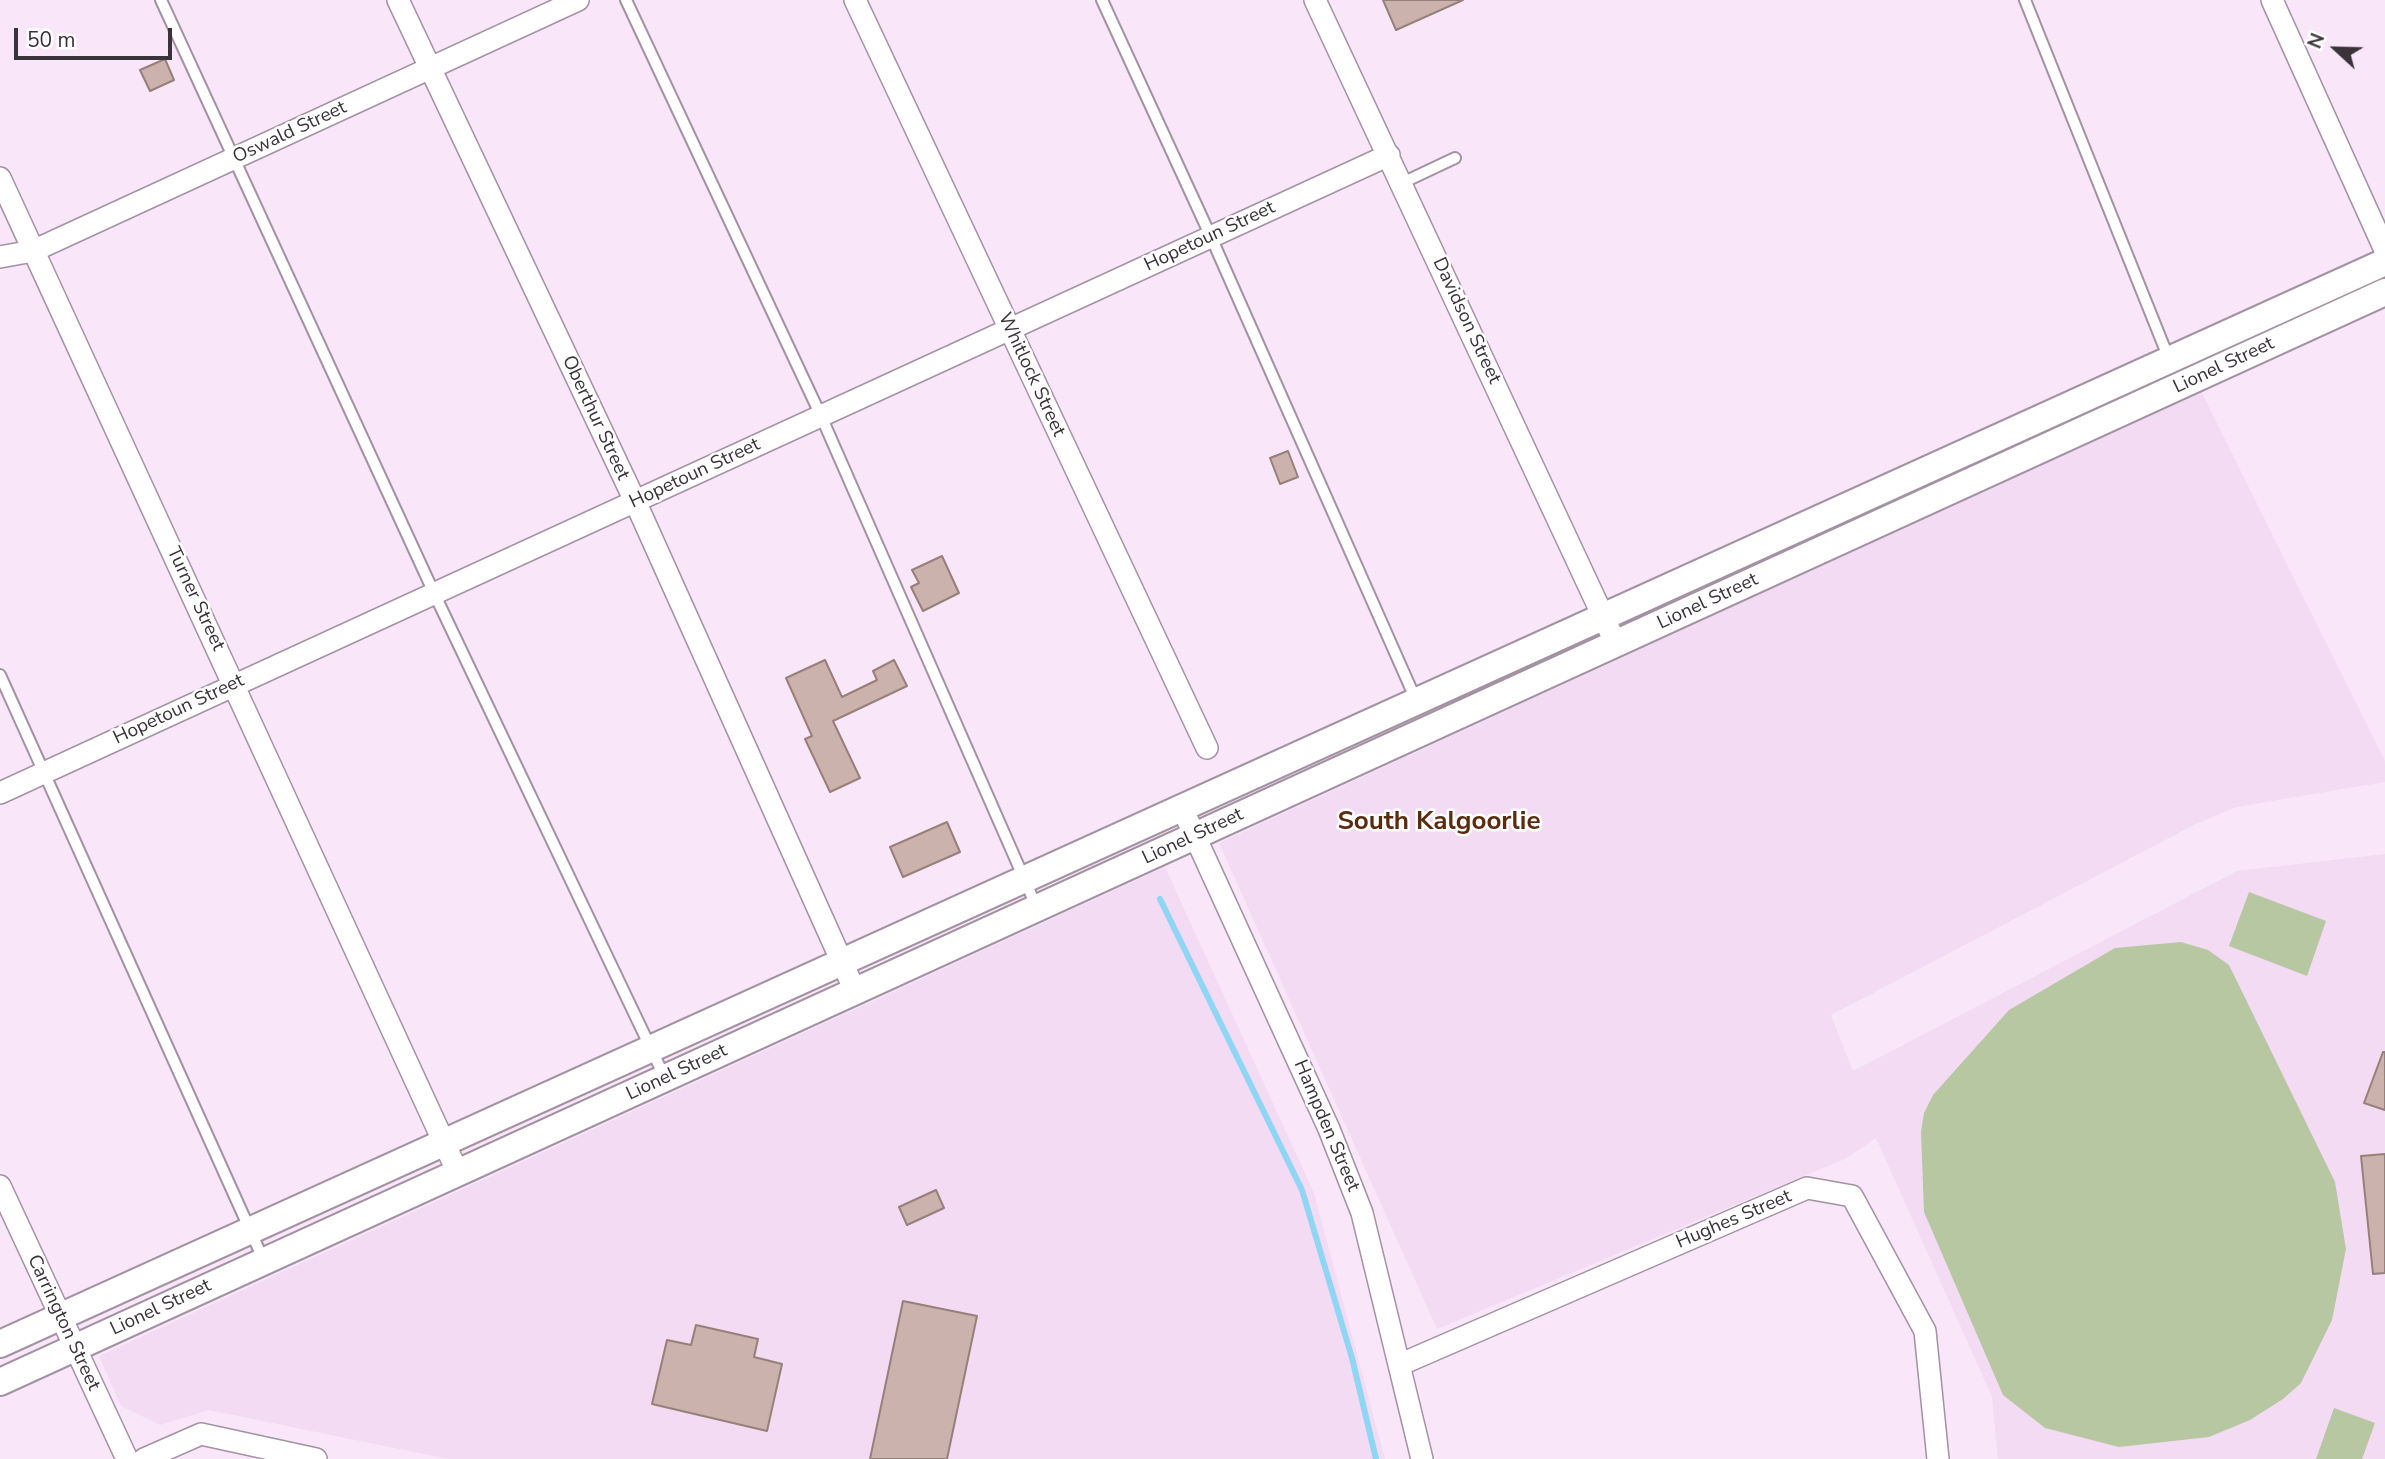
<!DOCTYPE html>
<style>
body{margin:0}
#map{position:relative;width:2385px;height:1459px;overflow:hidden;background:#f9e7f9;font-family:"Nunito Sans",sans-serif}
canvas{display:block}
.north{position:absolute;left:2301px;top:14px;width:70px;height:70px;-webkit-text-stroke:5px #fff;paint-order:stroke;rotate:292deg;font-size:19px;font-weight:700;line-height:28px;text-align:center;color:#3a333a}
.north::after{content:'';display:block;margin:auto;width:24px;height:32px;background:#3a333a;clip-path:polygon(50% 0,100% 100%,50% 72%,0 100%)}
.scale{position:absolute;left:14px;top:28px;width:158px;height:32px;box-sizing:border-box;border:4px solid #3a333a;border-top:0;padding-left:9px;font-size:21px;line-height:24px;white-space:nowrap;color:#3a333a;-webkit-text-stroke:5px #fff;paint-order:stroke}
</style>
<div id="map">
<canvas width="2385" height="1459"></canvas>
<div class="north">N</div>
<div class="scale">50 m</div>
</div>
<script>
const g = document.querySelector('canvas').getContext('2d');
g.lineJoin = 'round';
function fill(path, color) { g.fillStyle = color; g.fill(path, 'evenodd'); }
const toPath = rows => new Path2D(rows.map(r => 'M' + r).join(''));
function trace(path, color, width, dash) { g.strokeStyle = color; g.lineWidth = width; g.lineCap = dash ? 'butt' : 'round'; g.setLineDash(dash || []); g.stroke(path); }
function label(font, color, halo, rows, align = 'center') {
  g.font = font + ' "Nunito Sans",sans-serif'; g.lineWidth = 5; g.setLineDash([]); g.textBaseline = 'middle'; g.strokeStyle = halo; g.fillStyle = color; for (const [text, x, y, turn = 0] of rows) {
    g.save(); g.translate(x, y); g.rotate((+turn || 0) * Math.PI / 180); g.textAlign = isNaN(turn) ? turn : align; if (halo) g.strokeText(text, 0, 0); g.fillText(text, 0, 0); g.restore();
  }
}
fill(toPath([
 [2201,391,2385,761,2385,782,2236,807,2194,825,1831,1015,1853,1071,2237,871,2385,854,2385,1459,1998,1459,1992,1397,1876,1138,1845,1159,1437,1329,1219,843],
 [1165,867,1314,1193,1385,1459,448,1459,209,1410,160,1425,121,1406,99,1356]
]), '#f3dbf3');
fill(toPath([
 [2249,892,2326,921,2307,976,2229,946],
 [2181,942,2208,950,2229,965,2335,1182,2346,1249,2332,1320,2301,1383,2283,1399,2250,1420,2209,1437,2119,1447,2045,1428,2003,1395,1924,1212,1921,1132,1924,1113,1933,1095,2009,1010,2115,948],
 [2334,1408,2375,1423,2362,1459,2316,1459]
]), '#b7c7a1');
trace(toPath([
 [1160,899,1302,1190,1352,1358,1376,1459]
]), '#8ed6f3', 6);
const building = toPath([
 [1383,0,1463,0,1396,30,1383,0],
 [165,59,174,80,150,91,140,70,165,59],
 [1288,451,1298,477,1280,484,1270,458,1288,451],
 [942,556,959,593,923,611,911,587,919,583,912,570,942,556],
 [825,660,842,697,877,680,873,671,894,660,907,686,833,721,860,778,830,792,805,739,812,736,786,678,825,660],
 [947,822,960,852,903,877,890,847,947,822],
 [2383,1052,2385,1052,2385,1110,2364,1103,2383,1052],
 [2385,1154,2385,1273,2373,1274,2361,1156,2385,1154],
 [936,1190,944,1208,907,1225,899,1207,936,1190],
 [903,1301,977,1316,947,1459,870,1459,903,1301],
 [696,1325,758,1339,754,1357,782,1364,767,1431,652,1404,667,1340,691,1345,696,1325]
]);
fill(building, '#ccb2ad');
trace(building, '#977f7a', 2);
const service = toPath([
 [161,0,434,593,665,1078],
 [626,0,821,416,1037,908],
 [1102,0,1211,237,1416,700],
 [2025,0,2169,359],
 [1402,183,1455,158],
 [0,675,264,1261]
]);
const minor = toPath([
 [398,0,635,501,855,991],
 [855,0,1207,748],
 [1315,0,1616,644],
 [2272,0,2385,250],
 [0,178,458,1173],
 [0,257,33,251,578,0],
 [0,793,1389,155],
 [1183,810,1329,1129,1362,1213,1422,1459],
 [0,1186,127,1459],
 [1399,1365,1807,1188,1852,1196,1925,1331,1938,1459],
 [144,1459,201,1434,316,1459]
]);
const tertiary = toPath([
 [0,1344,2385,262],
 [0,1382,2385,292]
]);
trace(service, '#a292a2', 14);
trace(minor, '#a292a2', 24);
trace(tertiary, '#a292a2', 30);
trace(service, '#fff', 10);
trace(minor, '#fff', 21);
trace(tertiary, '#fff', 26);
label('19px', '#3a333a', '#fff', [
 ["Oswald Street",290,133,-25],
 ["Hopetoun Street",1210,237,-25],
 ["Davidson Street",1466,321,65],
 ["Lionel Street",2224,366,-25],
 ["Whitlock Street",1031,375,65],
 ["Oberthur Street",595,418,65],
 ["Hopetoun Street",695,474,-25],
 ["Turner Street",195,599,65],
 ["Lionel Street",1708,602,-25],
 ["Hopetoun Street",179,710,-25],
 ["Lionel Street",1193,837,-25],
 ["Lionel Street",677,1073,-25],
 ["Hampden Street",1326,1126,67],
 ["Hughes Street",1734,1220,-23],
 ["Lionel Street",161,1308,-25],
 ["Carrington Street",63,1323,65]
]);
label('bold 26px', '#5a2b0e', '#fff', [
 ["South Kalgoorlie",1439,823]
]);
</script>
